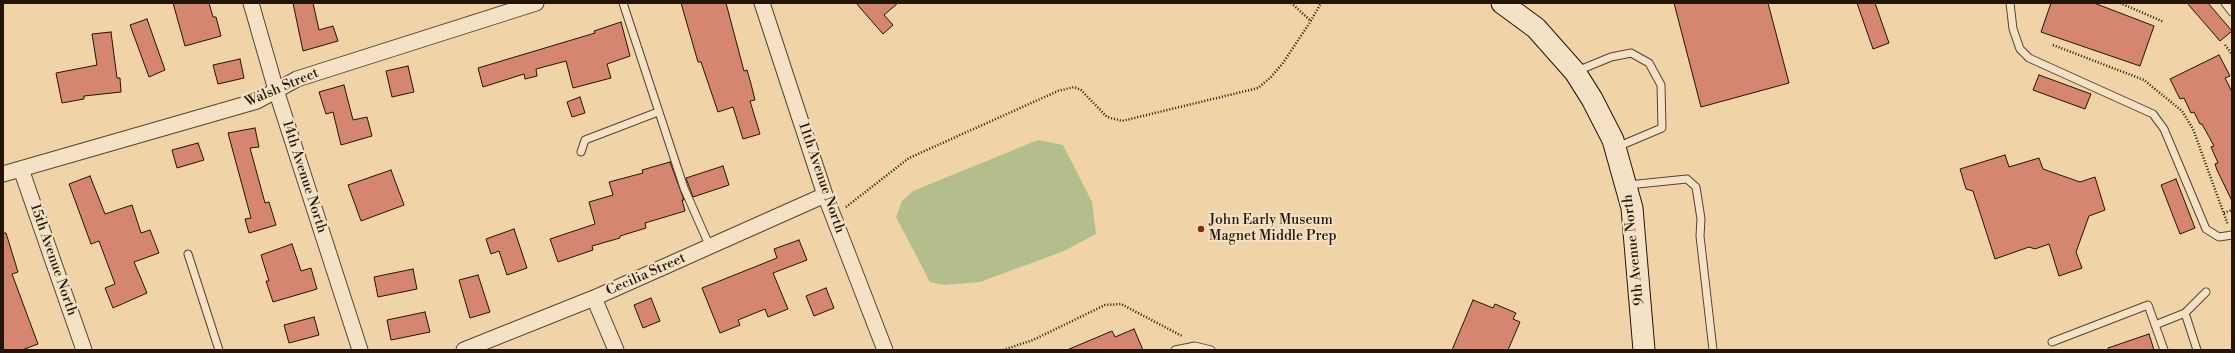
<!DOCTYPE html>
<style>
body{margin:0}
#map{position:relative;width:2235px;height:353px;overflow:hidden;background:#f0d3a7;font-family:"Libre Bodoni",serif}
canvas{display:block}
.frame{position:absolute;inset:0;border:4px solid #241403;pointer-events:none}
</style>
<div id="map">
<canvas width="2235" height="353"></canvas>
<div class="frame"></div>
</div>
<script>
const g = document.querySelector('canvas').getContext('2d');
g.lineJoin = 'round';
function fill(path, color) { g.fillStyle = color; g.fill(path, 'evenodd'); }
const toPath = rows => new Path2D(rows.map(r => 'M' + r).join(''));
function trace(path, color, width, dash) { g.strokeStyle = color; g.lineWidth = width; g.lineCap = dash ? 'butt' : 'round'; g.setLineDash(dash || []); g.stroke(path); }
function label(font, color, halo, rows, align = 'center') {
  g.font = font + ' "Libre Bodoni",serif'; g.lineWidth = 4; g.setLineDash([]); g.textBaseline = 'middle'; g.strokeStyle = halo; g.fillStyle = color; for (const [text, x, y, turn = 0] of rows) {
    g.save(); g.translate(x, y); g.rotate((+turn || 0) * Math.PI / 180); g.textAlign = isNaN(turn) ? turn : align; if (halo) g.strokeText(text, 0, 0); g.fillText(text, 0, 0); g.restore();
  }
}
fill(toPath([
 [1038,140,1063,145,1092,202,1096,234,1064,251,980,282,943,285,930,282,896,217,902,201,913,191]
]), '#b3be8c');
const building = toPath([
 [173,3,209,3,213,17,216,17,221,36,185,46,173,3],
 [293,3,313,3,319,30,333,26,338,41,303,51,293,3],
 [681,3,726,3,744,71,747,70,751,84,755,100,750,101,760,134,743,139,733,107,718,112,701,62,698,62,681,3],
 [856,3,898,3,884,15,893,25,883,34,856,3],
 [1674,3,1768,3,1789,83,1701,107,1674,3],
 [1857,3,1875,3,1889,43,1873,49,1857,3],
 [2051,3,2094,3,2154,26,2140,66,2041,32,2051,3],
 [2187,3,2208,3,2232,31,2220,41,2187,3],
 [147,19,165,70,149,77,130,25,147,19],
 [621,22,630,56,607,64,611,78,573,88,566,61,536,69,537,76,525,79,524,74,483,87,478,68,595,33,594,31,621,22],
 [111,32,117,78,120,78,121,92,84,96,84,99,62,103,56,73,97,65,92,34,111,32],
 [2219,55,2230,76,2225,78,2232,92,2232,201,2217,170,2215,164,2218,163,2211,147,2214,146,2202,124,2200,124,2194,112,2191,113,2184,98,2180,99,2170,79,2219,55],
 [240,59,244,78,218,84,213,65,240,59],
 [408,66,414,92,392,97,386,71,408,66],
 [2039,75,2091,94,2085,109,2033,90,2039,75],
 [344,85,353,120,367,117,372,136,341,145,333,112,326,114,319,92,344,85],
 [580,97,585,113,572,117,567,102,580,97],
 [255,128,259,147,250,148,265,203,269,202,276,225,249,233,245,219,251,218,228,133,255,128],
 [198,143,204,160,177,168,172,150,198,143],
 [2005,155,2009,167,2039,158,2043,169,2080,182,2095,177,2105,210,2089,216,2076,252,2082,268,2059,276,2049,244,2035,249,2029,247,1995,259,1973,191,1966,189,1960,169,2005,155],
 [670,162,684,200,682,200,685,211,645,223,646,228,620,236,620,238,592,246,593,250,558,262,550,239,595,224,589,202,613,195,609,182,643,173,642,170,670,162],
 [723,166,729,185,693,197,686,178,723,166],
 [391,170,404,205,361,221,348,185,391,170],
 [90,176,105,214,132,205,141,233,150,230,159,253,134,262,147,293,113,308,105,288,115,284,99,241,91,244,69,184,90,176],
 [2176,179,2195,228,2180,234,2161,185,2176,179],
 [514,229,527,268,507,275,499,251,491,254,486,239,514,229],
 [3,233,6,233,18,272,12,274,38,344,22,350,3,350,3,233],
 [799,240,807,260,773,273,788,309,768,317,765,309,738,320,740,325,720,333,702,288,777,258,774,249,799,240],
 [292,244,301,271,311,268,317,289,273,302,266,281,269,281,261,255,292,244],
 [413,269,417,289,378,297,374,277,413,269],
 [478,275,490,312,470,318,459,280,478,275],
 [826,288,834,308,814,316,806,296,826,288],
 [651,298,660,321,643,328,634,305,651,298],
 [1473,300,1493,308,1495,304,1516,313,1513,319,1520,322,1508,350,1452,350,1473,300],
 [425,312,430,332,391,340,387,320,425,312],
 [314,317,319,335,289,343,284,325,314,317],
 [1134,329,1143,350,1067,350,1112,331,1115,337,1134,329],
 [2149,334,2154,350,2108,350,2108,348,2149,334]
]);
fill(building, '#d48670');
trace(building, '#241403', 1);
const lane = toPath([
 [623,3,684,188,710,247],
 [2010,3,2013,29,2020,49,2029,58,2153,114,2164,129,2206,229,2219,237,2232,235],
 [2225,3,2232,12],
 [1577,71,1611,57,1631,53,1649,63,1661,85,1662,128,1617,147],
 [581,152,585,140,658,112],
 [1628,185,1687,179,1696,187,1701,219,1700,236,1713,350],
 [188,254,219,350],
 [2185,313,2197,350],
 [2155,325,2185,313,2206,292],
 [2052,342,2148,305,2164,350],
 [1175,350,1195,346,1211,350]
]);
const street = toPath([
 [251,3,276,90,360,350],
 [762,3,825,195,885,350],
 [21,169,84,350],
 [3,174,257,101,297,79,536,3],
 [594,298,616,350],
 [464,350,594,298,825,195]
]);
const secondary = toPath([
 [1502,3,1536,28,1575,72,1592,99,1613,140,1632,208,1644,350]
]);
trace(lane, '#57442c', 9);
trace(street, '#57442c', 17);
trace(secondary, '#241403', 23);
trace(toPath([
 [1291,3,1311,21],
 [2120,3,2164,22],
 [2053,45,2144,80,2182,111,2193,129,2228,225],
 [2225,45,2232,54],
 [846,207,909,158,1058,91,1074,87,1081,90,1107,117,1122,121,1258,88,1271,77,1283,63,1309,24,1321,3],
 [2224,213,2232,210],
 [1003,350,1033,340,1105,305,1121,304,1182,336]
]), '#241403', 2.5, [1, 2]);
trace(lane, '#f5e2c6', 7);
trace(street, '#f5e2c6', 15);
trace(secondary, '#f5e2c6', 21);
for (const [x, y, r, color] of [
 [1201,229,4,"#8f2418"]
]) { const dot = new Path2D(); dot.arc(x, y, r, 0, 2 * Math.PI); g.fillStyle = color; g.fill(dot); trace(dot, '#f5e2c6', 1.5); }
label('14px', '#241403', '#f5e2c6', [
 ["Walsh Street",282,88,-23],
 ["14th Avenue North",304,177,72],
 ["11th Avenue North",821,178,71],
 ["9th Avenue North",1634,250,-96],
 ["15th Avenue North",53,260,71],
 ["Cecilia Street",646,275,-24]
]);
label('14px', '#241403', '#f5e2c6', [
 ["John Early Museum",1209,221],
 ["Magnet Middle Prep",1209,237]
], 'left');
</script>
